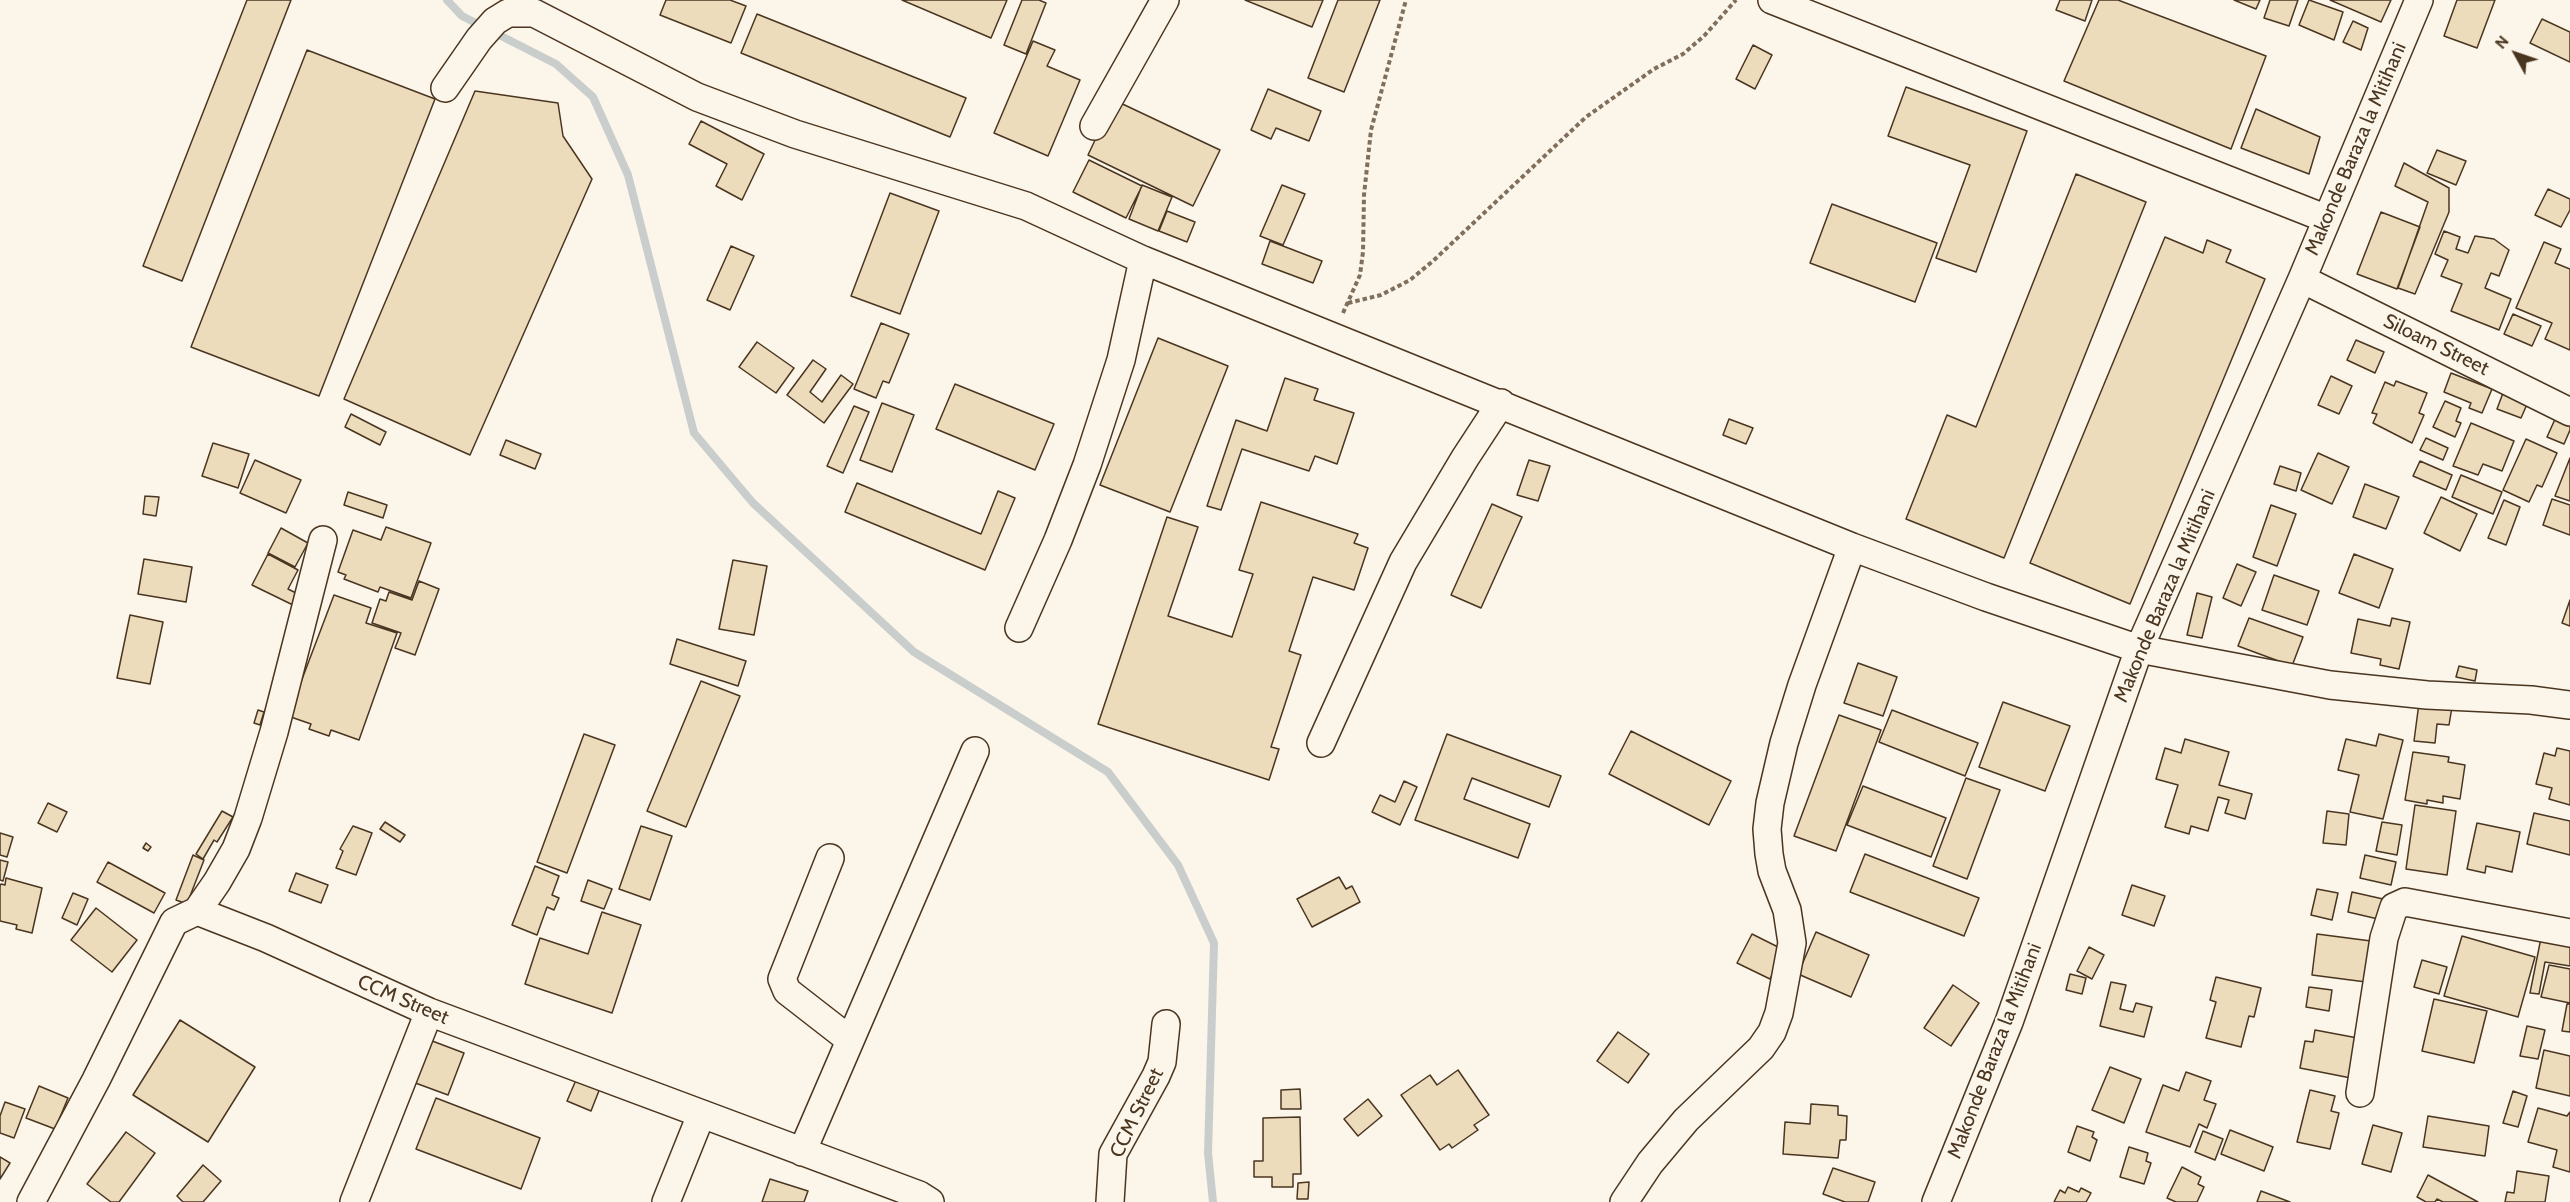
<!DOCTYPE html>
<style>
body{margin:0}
#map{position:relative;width:2570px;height:1202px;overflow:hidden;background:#fbf6e9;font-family:Cabin,sans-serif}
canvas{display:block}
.north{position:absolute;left:2486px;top:24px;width:60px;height:60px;-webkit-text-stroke:4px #fbf6e9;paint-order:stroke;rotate:310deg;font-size:16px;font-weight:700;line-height:24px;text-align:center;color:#4a3520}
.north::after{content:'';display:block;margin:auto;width:21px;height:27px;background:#4a3520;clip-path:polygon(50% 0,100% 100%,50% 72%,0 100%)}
</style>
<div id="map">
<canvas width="2570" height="1202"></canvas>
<div class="north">N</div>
</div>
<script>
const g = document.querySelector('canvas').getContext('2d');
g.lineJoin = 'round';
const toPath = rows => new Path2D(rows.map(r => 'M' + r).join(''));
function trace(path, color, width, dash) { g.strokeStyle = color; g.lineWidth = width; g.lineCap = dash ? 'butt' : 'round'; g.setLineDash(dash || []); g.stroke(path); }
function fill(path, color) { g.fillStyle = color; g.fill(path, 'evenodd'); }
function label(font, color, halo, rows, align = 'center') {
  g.font = font + ' Cabin,sans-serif'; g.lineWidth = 4.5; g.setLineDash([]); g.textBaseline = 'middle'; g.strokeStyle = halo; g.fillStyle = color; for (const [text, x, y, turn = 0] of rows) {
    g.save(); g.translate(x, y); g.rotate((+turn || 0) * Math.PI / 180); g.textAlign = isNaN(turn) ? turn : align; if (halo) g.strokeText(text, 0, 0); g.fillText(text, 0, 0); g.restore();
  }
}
trace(toPath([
 [447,0,462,16,556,64,593,97,628,175,694,433,753,503,914,652,1108,772,1178,865,1214,943,1208,1153,1213,1202]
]), '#c9cecd', 8);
const building = toPath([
 [247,0,291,0,182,281,143,266,247,0],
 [666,0,730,0,746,6,731,43,660,15,666,0],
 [902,0,1007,0,991,38,902,0],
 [1022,0,1039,0,1046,3,1026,54,1004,45,1022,0],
 [1245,0,1323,0,1312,27,1245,0],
 [1338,0,1380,0,1344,92,1308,78,1338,0],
 [2060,0,2092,0,2085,21,2056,10,2060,0],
 [2099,0,2118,0,2266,56,2231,149,2064,81,2099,0],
 [2234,0,2260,0,2256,9,2234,0],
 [2270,0,2298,0,2289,26,2264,18,2270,0],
 [2309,0,2343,12,2334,40,2299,25,2309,0],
 [2330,0,2391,0,2381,22,2330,0],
 [2457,0,2495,0,2477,48,2444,36,2457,0],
 [757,14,966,98,950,137,741,53,757,14],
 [2542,19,2570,32,2570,62,2530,43,2542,19],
 [2353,21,2368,28,2361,50,2343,42,2353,21],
 [1033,41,1055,50,1047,66,1080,80,1048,156,994,133,1033,41],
 [1753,45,1772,55,1755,89,1736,79,1753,45],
 [307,50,435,99,319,396,191,347,307,50],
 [1906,87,2027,131,1976,272,1936,258,1970,165,1888,136,1906,87],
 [1268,89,1321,111,1309,141,1276,128,1271,139,1251,130,1268,89],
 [475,91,558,103,563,136,592,179,470,455,344,399,475,91],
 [1114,100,1220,150,1193,206,1088,155,1114,100],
 [2256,109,2320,137,2309,174,2241,148,2256,109],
 [701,121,764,154,742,200,716,186,727,164,689,144,701,121],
 [2437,150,2466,161,2456,185,2427,173,2437,150],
 [1089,160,1142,186,1126,218,1073,192,1089,160],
 [2404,163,2449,188,2449,212,2415,294,2398,288,2428,202,2395,186,2404,163],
 [2076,174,2146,202,2004,558,1906,519,1947,415,1976,427,2076,174],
 [1142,185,1172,197,1158,231,1129,219,1142,185],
 [1282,185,1305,194,1283,245,1260,236,1282,185],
 [2548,189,2570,199,2570,210,2561,227,2535,215,2548,189],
 [890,193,939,211,900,314,851,296,890,193],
 [1832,204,1937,243,1915,302,1810,263,1832,204],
 [1167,211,1195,222,1187,242,1159,231,1167,211],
 [2381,212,2420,227,2397,289,2357,274,2381,212],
 [2444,231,2460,237,2456,249,2468,253,2475,236,2494,239,2509,250,2499,276,2491,273,2485,288,2511,299,2499,330,2451,311,2462,284,2441,276,2448,260,2435,254,2444,231],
 [2165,237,2203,253,2207,240,2231,250,2226,262,2265,279,2130,604,2030,563,2165,237],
 [1270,241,1322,261,1313,283,1262,264,1270,241],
 [2544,242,2561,249,2555,263,2570,269,2570,350,2545,339,2552,323,2516,308,2544,242],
 [731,246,754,256,730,310,707,300,731,246],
 [2513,314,2541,326,2532,346,2504,334,2513,314],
 [881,323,909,334,889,383,883,381,876,398,854,389,881,323],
 [1158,338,1228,366,1170,512,1100,485,1158,338],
 [2356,340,2384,352,2375,373,2347,360,2356,340],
 [757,342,794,368,776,393,739,367,757,342],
 [813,360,826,369,810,392,822,402,841,375,853,384,824,423,787,395,813,360],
 [2451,373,2492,389,2482,413,2469,408,2471,403,2444,392,2451,373],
 [2331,376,2352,386,2339,414,2318,405,2331,376],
 [1285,378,1318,389,1314,400,1354,413,1337,464,1315,456,1309,471,1242,449,1221,510,1207,506,1236,420,1267,431,1285,378],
 [2396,381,2427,393,2419,413,2424,415,2412,443,2373,423,2377,414,2372,413,2385,382,2394,386,2396,381],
 [955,384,1054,424,1035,470,936,429,955,384],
 [2503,393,2528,402,2521,418,2497,409,2503,393],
 [2445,401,2461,408,2456,421,2461,423,2455,437,2433,427,2445,401],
 [882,403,914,415,892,472,860,460,882,403],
 [854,406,869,412,843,473,827,466,854,406],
 [351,414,386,432,380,445,345,427,351,414],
 [2556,417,2570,423,2570,430,2564,444,2547,437,2556,417],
 [1729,419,1753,428,1746,444,1723,435,1729,419],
 [2471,423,2514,441,2502,471,2483,464,2478,475,2453,466,2471,423],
 [2426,438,2448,448,2443,460,2420,450,2426,438],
 [2526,439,2557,453,2542,487,2537,485,2529,502,2503,490,2526,439],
 [506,440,541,454,535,469,500,455,506,440],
 [213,443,249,454,238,488,202,476,213,443],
 [2318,453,2349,467,2332,504,2301,490,2318,453],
 [2570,458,2570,501,2555,496,2570,458],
 [255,460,301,480,286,513,240,493,255,460],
 [1529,460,1550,466,1538,501,1517,495,1529,460],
 [2420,461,2452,475,2446,490,2413,476,2420,461],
 [2280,466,2301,473,2296,491,2274,484,2280,466],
 [2461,475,2502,492,2493,514,2452,497,2461,475],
 [857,483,981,534,998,491,1015,498,985,570,845,512,857,483],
 [2365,484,2399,497,2386,529,2353,517,2365,484],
 [348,492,387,505,383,518,344,505,348,492],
 [145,496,159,497,156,516,143,514,145,496],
 [2441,497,2477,514,2460,551,2424,533,2441,497],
 [2552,499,2570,505,2570,535,2543,525,2552,499],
 [2504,500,2520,507,2506,545,2488,538,2504,500],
 [1261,502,1358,534,1354,543,1368,548,1354,590,1313,577,1289,651,1301,655,1271,747,1279,749,1269,780,1098,724,1167,517,1198,527,1168,616,1232,637,1253,574,1239,570,1261,502],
 [1492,504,1522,517,1481,608,1451,595,1492,504],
 [2271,505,2296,514,2277,566,2253,557,2271,505],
 [386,527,431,543,411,598,380,587,378,592,344,579,346,575,338,572,353,530,381,540,386,527],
 [281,528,308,543,295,567,268,553,281,528],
 [268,554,298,570,288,589,300,595,295,606,252,585,268,554],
 [2354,554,2393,569,2379,608,2339,593,2354,554],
 [144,559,192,567,186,602,138,594,144,559],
 [733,560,767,566,754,635,719,629,733,560],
 [2237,564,2256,572,2241,606,2223,598,2237,564],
 [2274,575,2319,591,2307,625,2262,610,2274,575],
 [419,581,439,589,415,655,395,648,401,633,372,623,380,599,386,601,389,592,412,600,419,581],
 [2197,593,2212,597,2202,638,2187,635,2197,593],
 [334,595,371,608,366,623,397,633,359,740,331,730,329,736,309,729,311,724,288,716,334,595],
 [2570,600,2570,626,2562,623,2570,600],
 [130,615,163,622,150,684,117,678,130,615],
 [2249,618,2303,637,2292,666,2238,646,2249,618],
 [2392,618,2410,622,2399,669,2380,665,2381,659,2351,653,2358,619,2390,626,2392,618],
 [677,639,746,661,738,686,670,664,677,639],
 [1858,663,1897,677,1883,716,1844,703,1858,663],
 [2459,666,2477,670,2475,681,2456,677,2459,666],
 [701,681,740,696,686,827,647,811,701,681],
 [2003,702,2070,726,2045,791,1979,767,2003,702],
 [2419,703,2452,707,2449,725,2437,724,2435,743,2414,741,2419,703],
 [258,710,264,712,260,725,254,723,258,710],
 [1892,710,1978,743,1965,776,1879,742,1892,710],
 [1839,715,1881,730,1836,851,1794,836,1839,715],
 [1631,731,1731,781,1709,825,1609,774,1631,731],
 [584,734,615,745,567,873,537,862,584,734],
 [1447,734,1561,776,1549,807,1472,778,1464,799,1530,824,1518,858,1415,820,1447,734],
 [2379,734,2403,740,2383,819,2350,812,2359,775,2338,770,2346,739,2376,746,2379,734],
 [2185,739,2229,752,2219,785,2252,794,2245,819,2225,813,2229,800,2218,797,2208,831,2191,826,2189,834,2165,827,2178,785,2156,779,2165,748,2181,753,2185,739],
 [2557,748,2570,751,2570,805,2549,799,2552,788,2536,784,2544,753,2555,756,2557,748],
 [2413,752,2449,757,2448,762,2465,765,2460,799,2443,796,2443,803,2427,800,2427,804,2405,800,2413,752],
 [1966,778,2000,790,1967,879,1933,866,1966,778],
 [1404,781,1417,787,1400,825,1372,812,1380,795,1395,802,1404,781],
 [1863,786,1946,818,1931,857,1847,825,1863,786],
 [48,803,67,812,57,832,38,823,48,803],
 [2415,805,2456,811,2447,875,2406,869,2415,805],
 [222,811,233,817,217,842,214,840,203,859,196,854,222,811],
 [2327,811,2349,814,2346,845,2323,843,2327,811],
 [2534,813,2570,821,2570,855,2527,844,2534,813],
 [385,822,405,835,400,842,380,829,385,822],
 [2382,822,2402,825,2397,855,2376,851,2382,822],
 [2477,823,2520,832,2512,872,2486,866,2485,873,2467,869,2477,823],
 [353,826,372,833,356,875,336,868,343,851,340,849,353,826],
 [641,826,672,836,650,900,619,889,641,826],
 [0,833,13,837,7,857,0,855,0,833],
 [146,843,151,847,148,851,143,848,146,843],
 [1865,854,1979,898,1964,936,1850,892,1865,854],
 [193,855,204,860,187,904,176,900,193,855],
 [2365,855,2396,862,2391,885,2360,878,2365,855],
 [0,860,8,862,3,881,0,880,0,860],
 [108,862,165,893,154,913,97,882,108,862],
 [535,866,559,876,552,895,559,898,554,910,547,907,537,935,512,925,535,866],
 [296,873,328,885,321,903,289,891,296,873],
 [1339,877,1346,889,1352,886,1360,902,1312,927,1297,899,1339,877],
 [6,878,42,888,32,933,16,929,17,925,0,921,0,886,1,884,5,885,6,878],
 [588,880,612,889,604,909,581,901,588,880],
 [2132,885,2165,896,2154,926,2122,915,2132,885],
 [2317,889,2338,893,2332,920,2311,915,2317,889],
 [2352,892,2383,899,2378,919,2348,912,2352,892],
 [73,893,88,899,77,925,62,918,73,893],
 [96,908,137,940,112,972,71,940,96,908],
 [602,912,641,925,612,1013,525,984,540,938,588,954,602,912],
 [1816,932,1869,955,1851,997,1798,974,1816,932],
 [1752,934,1784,950,1770,979,1737,963,1752,934],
 [2317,934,2371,941,2366,982,2312,975,2317,934],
 [2462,936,2535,957,2518,1017,2444,996,2462,936],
 [2541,938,2570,943,2570,966,2545,962,2539,994,2530,993,2541,938],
 [2089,947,2104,955,2092,979,2077,971,2089,947],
 [2422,960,2447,967,2439,994,2414,987,2422,960],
 [2549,965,2570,969,2570,1003,2541,997,2549,965],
 [2070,974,2086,978,2082,994,2066,990,2070,974],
 [2216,977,2261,988,2254,1017,2249,1016,2241,1047,2206,1038,2216,1002,2210,1000,2216,977],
 [2111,982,2126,985,2120,1009,2133,1012,2136,1003,2152,1007,2144,1037,2100,1026,2111,982],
 [1953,985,1979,1003,1951,1046,1924,1028,1953,985],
 [2309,987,2332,990,2329,1011,2306,1007,2309,987],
 [2434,999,2487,1011,2474,1063,2422,1051,2434,999],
 [2567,1004,2570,1004,2570,1032,2562,1031,2567,1004],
 [180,1020,255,1067,208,1142,133,1095,180,1020],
 [2527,1026,2545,1030,2538,1059,2520,1056,2527,1026],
 [2315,1030,2363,1039,2356,1079,2300,1068,2305,1041,2313,1042,2315,1030],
 [1618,1032,1649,1054,1628,1083,1597,1061,1618,1032],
 [427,1039,464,1053,448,1095,410,1081,427,1039],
 [2544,1050,2570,1056,2570,1096,2536,1088,2544,1050],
 [2110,1067,2141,1079,2124,1123,2092,1110,2110,1067],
 [1458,1070,1489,1115,1474,1125,1478,1130,1452,1148,1449,1144,1440,1150,1401,1095,1430,1075,1437,1085,1458,1070],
 [2186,1072,2211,1081,2204,1100,2216,1104,2207,1128,2199,1124,2190,1147,2146,1132,2163,1085,2179,1091,2186,1072],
 [579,1073,602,1083,591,1111,567,1101,579,1073],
 [39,1086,68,1098,55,1129,26,1118,39,1086],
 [1300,1089,1301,1109,1281,1109,1281,1090,1300,1089],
 [2310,1090,2335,1096,2331,1111,2339,1113,2330,1149,2297,1142,2310,1090],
 [2513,1091,2527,1096,2518,1127,2503,1123,2513,1091],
 [436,1098,540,1138,521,1189,416,1149,436,1098],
 [1368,1099,1382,1116,1358,1136,1344,1119,1368,1099],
 [5,1102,25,1109,14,1138,0,1133,0,1116,5,1102],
 [1811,1104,1838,1106,1838,1115,1847,1116,1846,1140,1840,1140,1838,1158,1783,1154,1785,1122,1810,1124,1811,1104],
 [2538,1108,2567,1116,2570,1112,2570,1172,2553,1167,2557,1150,2528,1142,2538,1108],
 [2428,1116,2489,1126,2485,1156,2423,1147,2428,1116],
 [1300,1117,1301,1174,1293,1174,1293,1187,1272,1187,1272,1177,1254,1177,1254,1161,1263,1161,1263,1118,1300,1117],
 [2373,1125,2402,1133,2391,1172,2362,1164,2373,1125],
 [2077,1126,2094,1132,2092,1137,2097,1140,2090,1161,2068,1152,2077,1126],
 [2230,1130,2273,1147,2264,1171,2221,1154,2230,1130],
 [2203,1131,2223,1139,2215,1160,2195,1152,2203,1131],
 [126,1132,155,1153,119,1202,111,1202,87,1184,126,1132],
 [2129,1147,2148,1153,2146,1161,2151,1163,2144,1184,2120,1177,2129,1147],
 [0,1157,10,1163,0,1179,0,1157],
 [203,1165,221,1181,203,1202,183,1202,177,1196,203,1165],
 [2182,1167,2201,1177,2198,1184,2204,1187,2197,1202,2176,1202,2167,1198,2182,1167],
 [1833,1168,1875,1182,1868,1202,1845,1202,1823,1194,1833,1168],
 [2517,1171,2549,1176,2545,1202,2505,1202,2507,1192,2514,1193,2517,1171],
 [2428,1175,2478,1202,2443,1202,2437,1199,2435,1202,2426,1202,2419,1198,2417,1197,2428,1175],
 [770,1179,808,1191,804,1202,762,1202,770,1179],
 [1309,1182,1308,1199,1297,1199,1298,1183,1309,1182],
 [2068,1187,2079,1192,2081,1188,2091,1193,2086,1202,2054,1202,2060,1190,2065,1193,2068,1187],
 [2261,1191,2290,1202,2257,1202,2261,1191]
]);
fill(building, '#ecdcbc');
trace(building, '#4a3520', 1.5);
const minor = toPath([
 [1772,0,2327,219],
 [445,88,479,39,495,21,508,13,534,13,697,97,795,134,1026,206,1143,260,1852,547,1986,597,2139,649,2330,685,2427,695,2531,700,2570,705],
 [1094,126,1165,0],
 [2302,279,2570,412],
 [1019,628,1058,540,1087,465,1121,360,1143,260],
 [1321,743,1403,562,1465,458,1501,403],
 [830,858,782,979,787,991,850,1040],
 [197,911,217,882,236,849,248,818,274,732,323,540],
 [2360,1093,2384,938,2394,907,2405,902,2570,933],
 [802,1152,975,751],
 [31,1202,96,1080,174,922,197,911,266,938,429,1012,919,1195,930,1202],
 [354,1202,429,1012],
 [666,1202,701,1115],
 [1110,1202,1113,1154,1156,1076,1162,1062,1166,1024],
 [1624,1202,1650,1163,1686,1120,1761,1048,1772,1032,1779,1013,1792,943,1787,910,1772,871,1769,854,1767,829,1770,803,1784,743,1802,685,1852,547],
 [1936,1202,2009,1022,2139,649,2302,279,2419,0]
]);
trace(minor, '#4a3520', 30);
trace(toPath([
 [1348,303,1381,295,1410,280,1433,261,1586,117,1654,69,1683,54,1704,36,1736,0],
 [1343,313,1360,275,1363,252,1364,195,1371,130,1406,0]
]), '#7f6f5c', 4, [4.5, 3]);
trace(minor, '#fbf6e9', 27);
label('20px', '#4a3520', '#fbf6e9', [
 ["Makonde Baraza la Mitihani",2356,149,-67],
 ["Siloam Street",2436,345,26],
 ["Makonde Baraza la Mitihani",2165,596,-67],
 ["CCM Street",403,1000,23],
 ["Makonde Baraza la Mitihani",1995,1051,-69],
 ["CCM Street",1137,1113,-64]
]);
</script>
